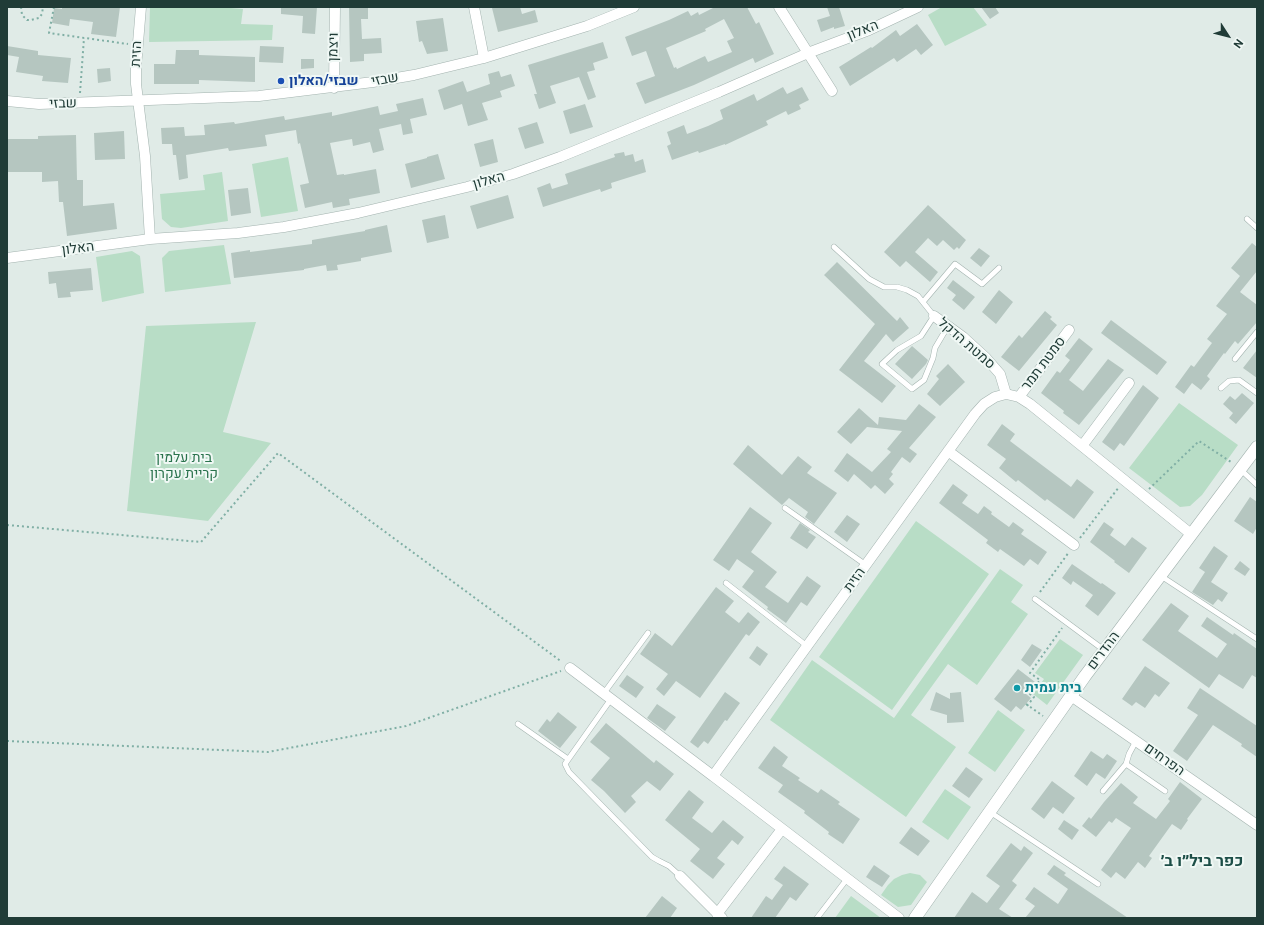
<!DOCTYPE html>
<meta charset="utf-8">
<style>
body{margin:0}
#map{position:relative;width:1264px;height:925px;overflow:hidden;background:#e0ebe7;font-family:Roboto,sans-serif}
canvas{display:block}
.frame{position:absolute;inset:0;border:8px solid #203c37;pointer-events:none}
.north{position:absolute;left:1208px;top:16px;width:40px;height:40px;-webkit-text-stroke:3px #f0f8f5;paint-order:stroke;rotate:126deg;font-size:11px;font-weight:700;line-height:16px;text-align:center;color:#203c37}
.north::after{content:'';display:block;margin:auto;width:14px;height:18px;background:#203c37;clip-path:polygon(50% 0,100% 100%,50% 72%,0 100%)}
</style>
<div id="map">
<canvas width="1264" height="925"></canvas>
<div class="frame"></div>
<div class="north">N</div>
</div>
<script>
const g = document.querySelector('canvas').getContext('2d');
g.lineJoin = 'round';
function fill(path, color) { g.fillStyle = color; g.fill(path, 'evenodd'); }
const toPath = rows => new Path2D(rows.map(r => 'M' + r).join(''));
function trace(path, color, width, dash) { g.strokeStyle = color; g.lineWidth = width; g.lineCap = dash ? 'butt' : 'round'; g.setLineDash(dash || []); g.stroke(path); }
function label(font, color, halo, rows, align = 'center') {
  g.font = font + ' Roboto,Heebo,sans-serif'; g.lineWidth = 4; g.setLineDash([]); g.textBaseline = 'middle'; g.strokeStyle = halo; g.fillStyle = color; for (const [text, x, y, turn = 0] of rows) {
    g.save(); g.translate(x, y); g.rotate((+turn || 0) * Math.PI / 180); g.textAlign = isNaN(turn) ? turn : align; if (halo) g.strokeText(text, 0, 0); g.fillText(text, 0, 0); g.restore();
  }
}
fill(toPath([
 [150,7,219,7,243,9,241,24,273,25,272,40,149,42],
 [942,7,973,7,987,25,945,46,928,15],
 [288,157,298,211,261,217,252,164],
 [222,172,228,221,181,228,171,227,162,219,160,194,205,190,203,175],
 [224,245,231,284,165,292,162,258,169,251],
 [132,251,140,256,144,293,102,302,96,257],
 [256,322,223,432,271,443,208,521,127,511,146,326],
 [1179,403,1238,445,1202,495,1190,506,1180,507,1129,468],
 [916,521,989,574,892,710,819,657],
 [1000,569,1023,585,1011,602,1028,614,977,685,948,664,911,715,956,747,906,817,770,720,812,660,894,718],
 [1060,639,1083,655,1047,705,1033,694,1044,679,1035,673],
 [998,710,1025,730,995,772,968,753],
 [945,789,971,807,948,840,922,822],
 [910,873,920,875,927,882,911,905,898,907,881,895,888,885,894,879,902,875],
 [851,896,881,918,835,918]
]), '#b8ddc6');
fill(toPath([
 [62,7,120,7,116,37,91,34,93,22,70,19,69,26,52,23,54,8,62,9],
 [281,7,317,7,315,34,302,33,303,16,281,14],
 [349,7,368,7,368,19,361,19,362,39,381,38,382,53,364,54,364,61,350,62],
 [497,7,520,7,522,14,535,10,538,22,498,32,492,8],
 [715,7,747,7,756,24,759,22,774,54,755,63,753,58,694,85,645,104,636,83,655,76,646,51,632,56,625,37,669,20,688,11,691,16,698,12,699,15],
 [724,19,734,38,727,41,732,52,708,62,705,56,677,69,676,67,674,68,666,48,706,31,705,29],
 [827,7,839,7,845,26,834,29,834,27,821,32,817,20,830,16],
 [981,7,995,7,999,13,990,19],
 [443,18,448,51,427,54,422,41,419,42,416,21],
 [917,24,933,45,921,55,916,49,897,62,894,58,850,86,839,67,871,47,872,48,896,30,900,36],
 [603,42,608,58,593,63,595,70,587,72,596,97,588,100,579,77,550,86,556,103,539,109,534,94,537,94,528,65],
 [7,46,38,51,38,55,71,58,68,83,42,81,43,76,16,72,19,57,7,55],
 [260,46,284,47,283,63,259,62],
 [176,50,199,50,199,55,255,57,255,82,199,80,199,84,154,84,154,64,175,64],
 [301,59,314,59,314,68,301,69],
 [110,68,111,81,98,83,97,69],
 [499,71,501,77,511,74,515,86,500,91,502,97,482,103,488,120,468,126,462,104,444,110,438,90,463,81,467,92,490,84,488,74],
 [783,87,787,94,802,87,809,100,799,105,801,109,788,115,786,111,766,121,768,125,725,145,725,144,699,153,698,151,672,160,667,146,671,144,667,132,684,125,687,134,708,126,723,119,720,110,754,94,757,101],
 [423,98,427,115,410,119,413,133,403,135,401,124,379,129,384,150,373,153,370,142,353,146,352,139,330,143,337,175,344,174,344,175,376,169,380,193,349,199,350,205,333,208,332,202,305,208,300,185,309,183,300,143,298,144,296,130,265,135,267,146,229,151,228,148,186,155,188,178,179,180,176,155,173,155,172,144,162,144,161,128,184,127,185,136,205,135,204,125,234,122,235,124,284,116,285,120,332,112,332,116,378,106,380,115,398,111,396,104],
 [585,104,593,127,570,134,563,111],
 [537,122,544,143,525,149,518,128],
 [124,131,125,159,95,160,94,133],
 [76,135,77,180,83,180,83,206,114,203,117,229,67,236,63,202,59,202,58,181,42,182,42,172,7,172,7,139,38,139,38,136],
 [493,139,498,162,480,167,474,144],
 [624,152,625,156,633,154,635,162,643,159,646,172,611,183,612,188,601,192,600,189,543,207,537,188,550,183,552,189,568,184,565,174,615,157,614,154],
 [438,154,445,179,411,188,405,164,427,158,427,157],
 [248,188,251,213,231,216,228,190],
 [508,195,514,218,477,229,470,206],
 [928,205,966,240,959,249,957,247,954,250,943,240,937,246,928,238,915,252,938,272,930,282,906,261,900,267,884,252],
 [445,215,449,238,427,243,422,220],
 [387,225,392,252,361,258,361,261,337,265,338,270,327,271,326,265,304,269,304,270,234,278,231,253,250,250,250,252,312,244,312,240,365,231,365,230],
 [1252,243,1257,247,1257,271,1240,292,1257,305,1257,322,1238,344,1235,341,1225,354,1224,353,1207,376,1210,379,1201,390,1192,383,1184,394,1175,387,1191,365,1194,367,1212,343,1207,339,1227,314,1216,306,1240,276,1231,268],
 [979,248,990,256,981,267,970,258],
 [837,262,897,321,900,317,909,328,893,342,886,334,864,361,896,386,882,403,839,370,875,324,824,275],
 [91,268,93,290,70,292,71,297,58,298,56,283,49,284,48,272],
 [953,280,975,297,964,310,952,300,956,295,947,288],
 [999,290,1013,302,996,324,982,312],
 [1045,311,1052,317,1050,319,1057,325,1019,371,1001,357,1019,335,1022,338],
 [1111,320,1167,362,1157,375,1101,333],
 [1079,338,1093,349,1069,380,1083,391,1108,359,1124,370,1079,425,1063,413,1064,411,1041,393,1057,371,1060,373,1070,360,1065,356],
 [912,346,928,360,926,364,912,379,895,364],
 [1257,350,1257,378,1243,368],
 [948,364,965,382,940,406,927,394,939,379,936,376],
 [1143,385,1159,398,1124,446,1120,443,1114,451,1102,442],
 [1242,393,1254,403,1236,424,1229,418,1233,413,1223,404,1230,396,1235,400],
 [919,404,936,417,909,448,917,454,910,463,902,457,891,472,893,474,889,479,894,484,885,494,875,485,871,489,854,474,848,482,834,471,847,453,872,472,891,452,887,449,902,431,867,427,851,444,837,432,859,408,878,425,879,417,906,420],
 [1002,424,1015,434,1010,441,1071,487,1077,479,1094,492,1074,519,1047,499,1045,501,1018,480,1016,482,999,468,1006,459,987,445],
 [748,445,782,475,798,456,812,467,807,473,837,493,814,524,805,517,808,512,789,498,782,505,733,464],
 [953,484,968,495,962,503,978,514,984,506,992,512,991,514,1009,527,1013,522,1024,530,1021,534,1047,552,1038,565,1030,559,1024,566,1000,549,998,552,986,543,988,540,939,503],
 [1250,497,1257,502,1257,527,1253,534,1234,521],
 [750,507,772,523,751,552,777,572,765,587,788,603,807,576,821,586,807,606,801,602,786,623,767,609,768,607,742,587,754,571,737,559,729,571,713,560],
 [847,515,860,524,847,542,834,532],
 [1104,522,1114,529,1110,535,1125,546,1132,537,1147,548,1129,573,1114,562,1115,561,1090,542],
 [800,523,810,530,808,532,816,537,807,549,790,538],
 [1214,546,1228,556,1211,582,1228,593,1222,602,1218,599,1213,605,1192,592,1205,572,1199,568],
 [1240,561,1250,569,1245,576,1234,569],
 [1072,564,1101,584,1102,583,1116,593,1098,616,1085,606,1093,595,1073,581,1071,585,1062,578],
 [716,587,734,601,725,612,739,623,748,612,760,622,749,636,746,634,700,698,676,681,664,696,656,689,668,674,640,654,655,633,672,646],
 [1171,603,1189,616,1178,631,1217,658,1227,644,1201,626,1207,617,1233,635,1234,633,1257,649,1257,678,1252,675,1243,689,1219,674,1209,688,1142,640],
 [1032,644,1042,650,1030,667,1021,660],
 [757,646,768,654,760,666,749,658],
 [1145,666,1170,683,1159,697,1155,694,1145,708,1136,702,1132,706,1122,699],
 [1018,669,1035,682,1026,694,1031,698,1021,710,1016,706,1011,712,994,699],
 [627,675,644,687,636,698,619,686],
 [1200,688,1257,726,1257,757,1241,746,1242,744,1213,725,1187,761,1173,751,1198,715,1187,708],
 [725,692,740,703,727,721,725,720,708,744,704,741,698,748,690,742],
 [936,692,950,699,950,693,961,692,964,722,947,723,947,715,930,710],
 [657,704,676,717,665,731,647,718],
 [558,712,577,727,560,748,538,731,547,719,550,722],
 [606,723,654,763,656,760,674,774,660,791,647,781,631,796,636,802,625,813,604,791,591,780,610,758,590,742],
 [774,746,788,757,782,766,800,778,798,780,818,793,821,789,840,802,838,804,860,819,843,844,828,834,829,832,804,813,805,811,778,792,783,785,758,768],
 [1091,751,1103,759,1107,754,1117,761,1105,779,1096,773,1087,786,1074,776],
 [966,767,983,779,969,798,952,786],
 [1052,781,1075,798,1063,814,1053,807,1044,819,1031,809],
 [1180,782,1202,799,1187,819,1188,820,1181,830,1172,824,1149,856,1152,858,1145,868,1138,862,1125,879,1116,872,1111,878,1101,870,1131,828,1116,818,1112,823,1109,821,1096,837,1082,826,1089,817,1091,819,1104,802,1121,783,1138,797,1133,803,1156,819,1170,801,1168,799],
 [689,790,704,802,692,818,712,833,723,820,744,837,738,845,732,840,717,858,725,864,713,879,690,861,700,849,665,820],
 [1064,820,1079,830,1072,840,1058,829],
 [911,827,930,841,918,856,899,843],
 [1011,843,1021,851,1024,846,1033,853,1012,881,1017,885,999,909,1013,918,954,918,972,892,987,903,1000,886,986,876],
 [874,865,890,876,882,887,866,877],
 [1054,865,1066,873,1064,875,1128,918,1025,918,1035,906,1025,899,1034,887,1058,904,1068,889,1047,874],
 [784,866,809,884,796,901,790,897,775,918,751,918,766,896,772,900,783,885,774,879],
 [662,896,677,908,670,918,645,918]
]), '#b5c6c0');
const service = toPath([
 [1247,219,1257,228],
 [834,247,869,279,884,287,897,287,907,290,918,296,934,316,921,336,897,350,882,364,912,389,924,380,933,358,935,348,948,326],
 [923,302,955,264,982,284,999,268],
 [1235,359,1257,332],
 [1221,388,1229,381,1239,380,1257,393],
 [1240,469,1257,485],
 [785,508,866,565],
 [1161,576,1257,639],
 [726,583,807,646],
 [1035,599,1104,650],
 [604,693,648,633],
 [611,699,565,764,569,772,652,857,659,861,669,866,680,876],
 [518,724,568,759],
 [1126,764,1165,791],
 [1103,791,1126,764,1129,754,1136,741],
 [990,812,1098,884],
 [817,918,847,879]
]);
const minor = toPath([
 [141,7,136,67,136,84,145,156,150,239],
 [474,7,484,58],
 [779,7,832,91],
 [334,88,335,7],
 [7,101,39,104,259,96,373,82,414,75,484,58,587,26,634,7],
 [7,258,150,239,238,233,284,227,358,213,467,187,513,174,560,157,719,92,808,53,869,30,918,7],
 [934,316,963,337,986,358,1000,374,1006,394],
 [1019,397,1069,330],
 [1082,446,1129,383],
 [948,451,1074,545],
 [570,668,713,776],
 [1071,696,1257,825],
 [680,876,722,918],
 [717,914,782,829],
 [899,918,713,776,975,414,984,404,995,397,1006,394,1019,397,1030,404,1191,534]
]);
const tertiary = toPath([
 [915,918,1085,676,1257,447]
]);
trace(service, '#a3b3af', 6);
trace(minor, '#a3b3af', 11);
trace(tertiary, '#a3b3af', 13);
trace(toPath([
 [21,7,22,15,27,20,31,20,39,18,42,14,43,7],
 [54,7,49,33,128,44],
 [80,93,84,38],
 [1149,489,1199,441,1231,462],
 [7,525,201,542,278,453,562,662],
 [1080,538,1119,487],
 [1040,592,1069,552],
 [1026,704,1043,716],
 [1027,706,1034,697,1030,694,1040,680,1030,673,1062,628],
 [7,741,268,752,406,726,561,671]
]), '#80afa5', 2, [2, 3]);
trace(service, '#fff', 5);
trace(minor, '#fff', 10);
trace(tertiary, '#fff', 12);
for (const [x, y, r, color] of [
 [281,81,4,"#1a4fb4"],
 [1017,688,4,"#0f9aa8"]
]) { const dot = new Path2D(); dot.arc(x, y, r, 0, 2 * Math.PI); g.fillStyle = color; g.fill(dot); trace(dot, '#f0f8f5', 1.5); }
label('14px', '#203c37', '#f0f8f5', [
 ["האלון",863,31,-22],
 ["ויצמן",334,47,-89],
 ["הזית",137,54,-87],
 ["שבזי",385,80,-10],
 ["שבזי",63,104,-1],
 ["האלון",489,181,-16],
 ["האלון",78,249,-7],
 ["סמטת הדקל",966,344,41],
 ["סמטת תמר",1044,364,-53],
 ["הזית",855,580,-54],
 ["ההדרים",1104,651,-53],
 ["הפרחים",1164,760,35]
]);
label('bold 14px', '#164399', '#f0f8f5', [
 ["שבזי/האלון",289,81]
], 'left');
label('14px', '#2a734d', '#f0f8f5', [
 ["בית עלמין",184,458],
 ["קריית עקרון",184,474]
]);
label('bold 14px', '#0d838f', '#f0f8f5', [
 ["בית עמית",1025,688]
], 'left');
label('bold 16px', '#1c4e47', '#f0f8f5', [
 ["כפר ביל״ו ב׳",1202,862]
]);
</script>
